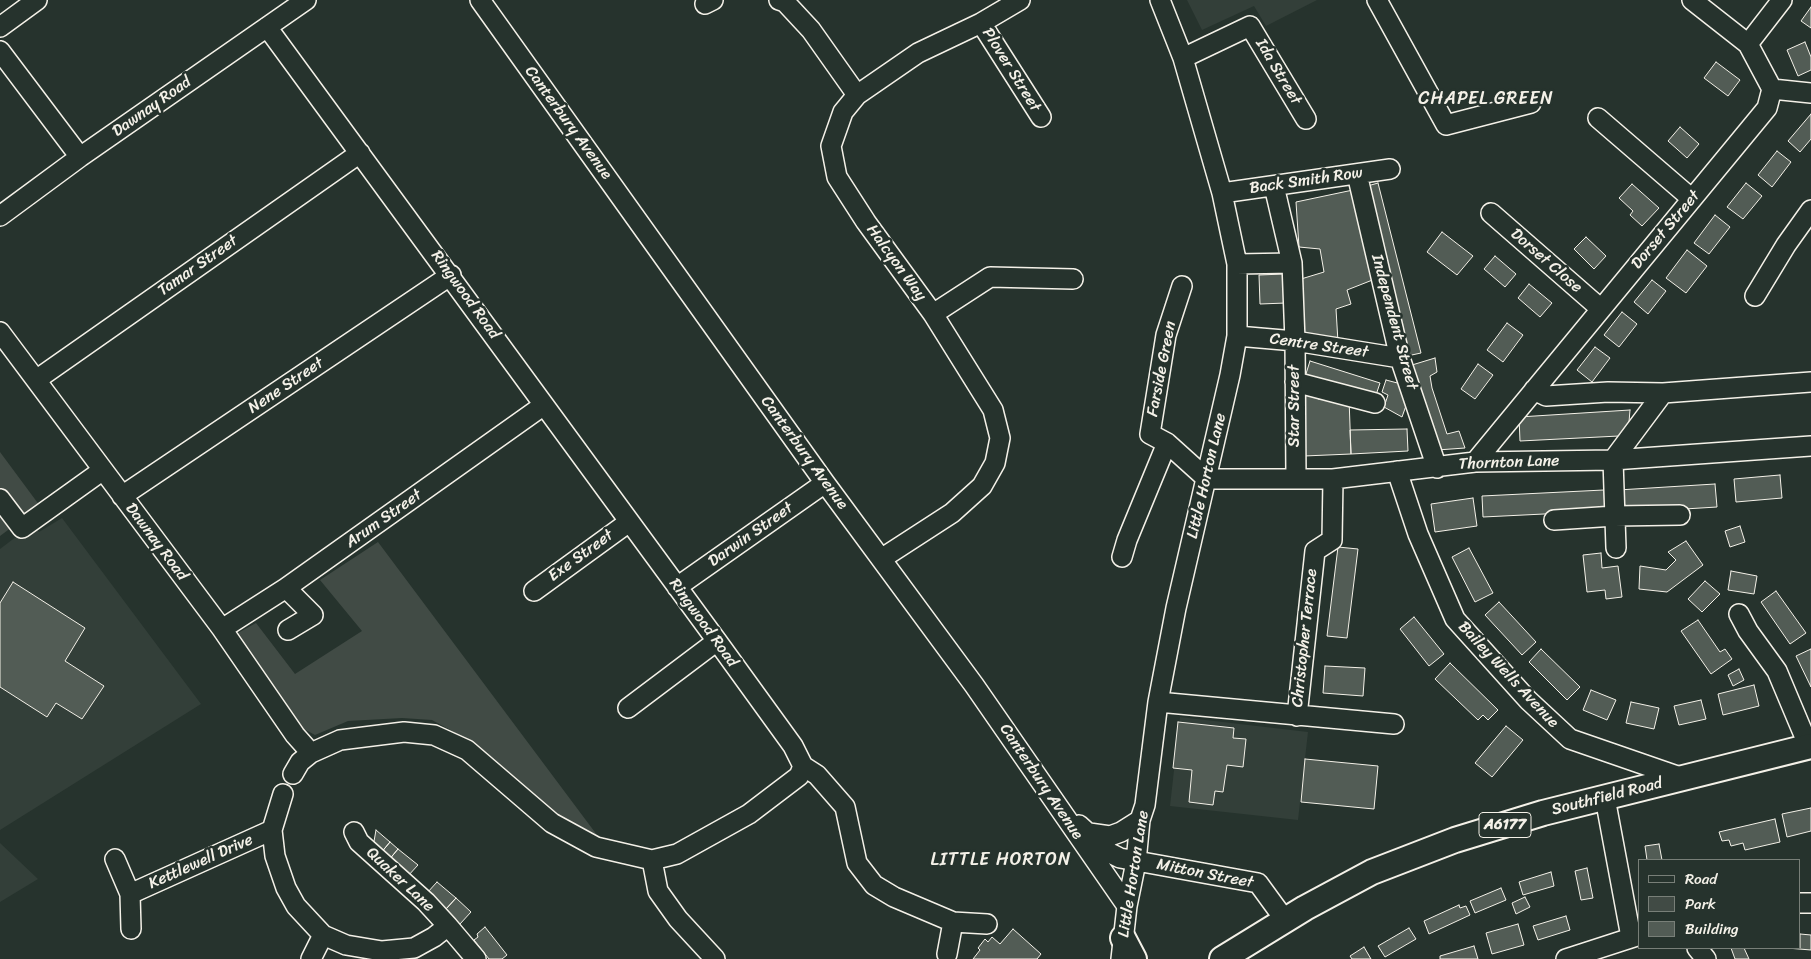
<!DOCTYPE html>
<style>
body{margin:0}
#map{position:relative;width:1811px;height:959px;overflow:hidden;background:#26332d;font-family:Sriracha,sans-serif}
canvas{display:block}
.legend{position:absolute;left:1638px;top:859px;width:162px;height:90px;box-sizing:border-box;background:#26332d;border:1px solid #787f78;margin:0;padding:6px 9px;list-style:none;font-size:15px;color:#f4f1e8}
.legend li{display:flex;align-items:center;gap:10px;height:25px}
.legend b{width:25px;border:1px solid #787f78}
</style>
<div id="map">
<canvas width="1811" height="959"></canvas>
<ul class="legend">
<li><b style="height:6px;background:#26332d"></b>Road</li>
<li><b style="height:14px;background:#414b45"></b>Park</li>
<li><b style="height:14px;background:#525c55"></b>Building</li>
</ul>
</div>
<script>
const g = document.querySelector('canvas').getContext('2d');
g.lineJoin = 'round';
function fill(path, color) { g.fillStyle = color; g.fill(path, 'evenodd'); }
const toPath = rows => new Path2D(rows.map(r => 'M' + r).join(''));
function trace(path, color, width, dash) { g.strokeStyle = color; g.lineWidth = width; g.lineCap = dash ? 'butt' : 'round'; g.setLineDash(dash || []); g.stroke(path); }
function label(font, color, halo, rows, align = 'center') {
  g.font = font + ' Sriracha,sans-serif'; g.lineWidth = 5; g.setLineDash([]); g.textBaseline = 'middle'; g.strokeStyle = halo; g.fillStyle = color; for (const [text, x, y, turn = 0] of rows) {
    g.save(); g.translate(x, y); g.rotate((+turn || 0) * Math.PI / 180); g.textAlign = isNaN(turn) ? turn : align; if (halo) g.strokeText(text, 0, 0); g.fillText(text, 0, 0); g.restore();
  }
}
fill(toPath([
 [1187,0,1317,0,1266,26,1254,6,1202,30],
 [62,518,201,704,0,830,0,549,33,524,39,532],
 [1180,717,1308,732,1298,820,1170,806],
 [0,843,38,879,0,902]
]), '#333f39');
fill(toPath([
 [0,452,40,506,0,536],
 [378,542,597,835,553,812,474,743,432,720,402,718,348,721,315,735,302,728,236,634,256,623,295,674,362,631,320,580]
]), '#414b45');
const building = toPath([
 [1811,7,1811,28,1801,21,1811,7],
 [1805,42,1811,57,1811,70,1798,76,1787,50,1805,42],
 [1716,62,1740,80,1728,96,1704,78,1716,62],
 [1811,114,1811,139,1800,152,1788,141,1811,114],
 [1680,127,1699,144,1687,158,1668,141,1680,127],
 [1777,151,1791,162,1772,187,1758,175,1777,151],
 [1378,183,1421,353,1407,356,1364,187,1378,183],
 [1746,183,1762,196,1743,219,1727,207,1746,183],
 [1632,184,1659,208,1642,226,1630,215,1633,211,1619,198,1632,184],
 [1353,190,1375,279,1347,290,1351,304,1336,309,1338,342,1304,338,1301,279,1324,272,1320,249,1299,247,1296,202,1353,190],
 [1715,215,1730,227,1709,254,1694,243,1715,215],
 [1442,232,1473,256,1457,275,1427,252,1442,232],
 [1586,237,1606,256,1594,269,1574,249,1586,237],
 [1687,250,1707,266,1686,293,1666,278,1687,250],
 [1495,256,1516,274,1505,287,1484,269,1495,256],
 [1284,274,1286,303,1260,304,1259,275,1284,274],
 [1652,280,1666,291,1648,314,1634,302,1652,280],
 [1529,284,1552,303,1540,317,1518,298,1529,284],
 [1622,312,1637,324,1619,347,1604,335,1622,312],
 [1507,323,1523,335,1503,362,1487,350,1507,323],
 [1595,347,1610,358,1592,382,1577,370,1595,347],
 [1435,358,1437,372,1430,376,1432,388,1447,434,1459,431,1465,448,1437,450,1412,365,1435,358],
 [1310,361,1380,383,1375,398,1305,377,1310,361],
 [1478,364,1493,375,1475,399,1461,389,1478,364],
 [1386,380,1405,385,1407,403,1402,417,1384,407,1388,395,1382,392,1386,380],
 [1318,392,1318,399,1349,398,1351,454,1304,456,1303,393,1318,392],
 [1630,410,1629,422,1619,436,1520,441,1519,417,1630,410],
 [1407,429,1408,451,1351,454,1350,430,1407,429],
 [1780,475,1782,498,1736,502,1734,479,1780,475],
 [1715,484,1717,507,1619,513,1618,490,1715,484],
 [1604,490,1605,511,1483,517,1482,496,1604,490],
 [1473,498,1477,526,1435,532,1431,504,1473,498],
 [1740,526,1745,542,1730,547,1725,531,1740,526],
 [1686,541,1703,565,1667,592,1639,589,1640,566,1666,570,1676,560,1668,552,1686,541],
 [1338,547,1358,549,1347,638,1327,636,1338,547],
 [1469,548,1493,593,1475,602,1452,557,1469,548],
 [1601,553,1602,568,1618,566,1622,597,1606,599,1605,590,1587,592,1583,555,1601,553],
 [1731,571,1757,576,1754,594,1728,590,1731,571],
 [1705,581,1720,594,1702,612,1688,599,1705,581],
 [13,582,85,628,65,661,104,686,82,719,56,703,47,717,0,687,0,603,13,582],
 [1776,591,1806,633,1790,644,1761,602,1776,591],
 [1499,602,1536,642,1522,655,1485,615,1499,602],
 [1414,617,1444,654,1429,666,1400,629,1414,617],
 [1698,620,1720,652,1725,649,1732,659,1711,674,1681,631,1698,620],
 [1541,649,1580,687,1567,700,1529,662,1541,649],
 [1811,649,1811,687,1796,656,1811,649],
 [1450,663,1498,710,1488,720,1483,715,1478,720,1435,679,1450,663],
 [1325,666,1365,668,1363,696,1323,693,1325,666],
 [1739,669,1744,680,1733,686,1728,675,1739,669],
 [1754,685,1759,706,1723,715,1718,694,1754,685],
 [1591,690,1616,700,1607,720,1583,710,1591,690],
 [1701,700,1706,719,1679,725,1674,706,1701,700],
 [1631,702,1659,708,1654,729,1626,723,1631,702],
 [1178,722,1234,728,1233,738,1246,739,1243,767,1227,765,1223,792,1215,791,1213,805,1189,802,1192,770,1173,768,1178,722],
 [1506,726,1523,740,1492,777,1475,763,1506,726],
 [1305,759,1378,766,1374,809,1301,802,1305,759],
 [1811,808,1811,831,1787,837,1782,814,1811,808],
 [1775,819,1780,842,1745,850,1743,843,1731,846,1729,840,1722,841,1719,832,1775,819],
 [376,830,390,842,380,854,373,847,376,830],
 [390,842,398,849,388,861,380,854,390,842],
 [1659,844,1662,860,1647,860,1645,846,1659,844],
 [398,849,418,865,407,877,388,861,398,849],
 [1587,868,1593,898,1581,900,1575,871,1587,868],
 [1551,872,1554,886,1523,895,1519,882,1551,872],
 [437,882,456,898,446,909,427,893,437,882],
 [1501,888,1506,900,1475,913,1470,901,1501,888],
 [1525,897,1530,907,1516,914,1512,903,1525,897],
 [456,898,471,912,460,924,446,909,456,898],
 [1459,905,1460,908,1466,906,1470,915,1429,934,1424,921,1459,905],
 [1566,916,1570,930,1538,940,1533,926,1566,916],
 [1518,924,1524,945,1492,954,1486,933,1518,924],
 [485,927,507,955,502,959,489,959,474,940,478,937,477,934,485,927],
 [1409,928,1416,939,1385,957,1378,946,1409,928],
 [1013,929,1041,954,1037,959,973,959,980,950,978,948,985,939,988,942,992,937,1000,944,1013,929],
 [1800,934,1811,935,1811,950,1787,948,1800,948,1800,934],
 [1474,946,1478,959,1440,959,1440,956,1474,946],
 [1364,947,1371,959,1352,959,1350,956,1364,947],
 [1731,948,1744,948,1749,959,1735,959,1731,948]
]);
fill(building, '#525c55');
trace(building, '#f4f1e8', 1);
const minor = toPath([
 [480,0,825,483,974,685,1127,906],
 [779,0,785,2,811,30,857,95],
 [1377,0,1446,125,1531,103],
 [705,4,713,0],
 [981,23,1041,117],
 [0,27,37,0],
 [267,27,717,641,793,746,803,766,799,776,749,814,677,854,652,860,596,847,552,823,467,750,434,735,404,732,340,740,311,753,300,762,293,774],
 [1748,44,1782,0],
 [0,51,80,157],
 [1183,58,1250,26,1306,119],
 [1772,89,1811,93],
 [1598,118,1692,199],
 [1357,174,1400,358,1437,468],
 [1274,186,1292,263,1295,341,1296,478],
 [1222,193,1390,169],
 [1491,213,1601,309],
 [0,216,80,157,306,0],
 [1237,264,1292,263],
 [1182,286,1166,335,1150,434,1167,443,1207,479],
 [1755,296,1786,245,1811,210],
 [933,314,990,277,1073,279],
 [0,332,222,629,295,735,311,753],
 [1237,336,1295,341,1400,358],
 [36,380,360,153],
 [1295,382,1375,403],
 [1534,390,1546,396,1608,392,1663,393,1811,382],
 [1475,462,1767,108,1772,89,1748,44,1692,0],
 [1397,471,1418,534,1455,619,1528,700,1570,739,1680,777],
 [1207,479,1333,479,1475,462,1613,460,1811,446],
 [122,496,451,275],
 [0,499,22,528,103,470],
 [1554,520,1615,516,1680,515],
 [1616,548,1613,460,1663,393],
 [1122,557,1127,540,1167,443],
 [881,559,952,513,982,486,995,463,1000,438,993,410,933,314,866,222,837,177,831,146,843,112,857,95,918,53,981,23,1020,0],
 [677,587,825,483],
 [286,588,313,615,288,630],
 [534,591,629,522],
 [1739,614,1748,631,1777,671,1809,747],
 [222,629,286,588,544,405],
 [1158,702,1394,724],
 [628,708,717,641],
 [1297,716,1315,551,1332,540,1333,479],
 [803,766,817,775,845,807,857,863,874,885,894,897,953,922,987,924],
 [283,794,272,830,275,856,286,888,296,906,323,935,346,945,382,951,414,948,434,937,448,926,476,959],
 [1605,798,1631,937],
 [1079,825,1110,853,1120,858,1258,883,1285,920],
 [354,832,359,842,426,902,448,926],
 [1089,833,1110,836,1121,832,1140,820],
 [115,859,130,894,272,830],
 [652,860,658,891,678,919,715,959],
 [130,894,131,929],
 [1800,903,1811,903],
 [1697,948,1706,959],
 [947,954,953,922],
 [311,959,323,935],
 [1121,959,1127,906,1136,862,1140,820,1145,805,1158,702,1176,608,1230,375,1237,336,1237,264,1222,193,1183,58,1160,0],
 [1566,959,1640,935]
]);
const major = toPath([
 [1123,938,1134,959],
 [1222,959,1305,908,1372,872,1455,840,1543,813,1811,746]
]);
trace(minor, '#f4f1e8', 22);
trace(major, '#f4f1e8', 28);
trace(minor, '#26332d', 19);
trace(major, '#26332d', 24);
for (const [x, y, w] of [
 [1505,825,52]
]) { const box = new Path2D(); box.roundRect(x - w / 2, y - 12.5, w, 25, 4); g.fillStyle = '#26332d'; g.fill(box); trace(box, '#f4f1e8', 1); }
label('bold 15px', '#f4f1e8', null, [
 ["A6177",1505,825]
]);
label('16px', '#f4f1e8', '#26332d', [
 ["Plover Street",1011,70,58],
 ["Ida Street",1278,72,59],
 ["Dawnay Road",152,107,-35],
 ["Canterbury Avenue",568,123,54],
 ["Back Smith Row",1306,181,-8],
 ["Dorset Street",1666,230,-50],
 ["Dorset Close",1546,261,41],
 ["Halcyon Way",896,263,54],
 ["Tamar Street",198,266,-35],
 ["Ringwood Road",465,295,54],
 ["Independent Street",1394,322,75],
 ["Centre Street",1319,346,8],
 ["Farside Green",1162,369,-79],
 ["Nene Street",286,386,-34],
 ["Star Street",1295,406,-90],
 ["Canterbury Avenue",804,453,54],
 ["Thornton Lane",1509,463,-2],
 ["Little Horton Lane",1207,476,-77],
 ["Arum Street",384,519,-35],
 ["Darwin Street",751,535,-35],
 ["Dawnay Road",156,542,53],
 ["Exe Street",581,556,-36],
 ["Ringwood Road",703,623,54],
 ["Christopher Terrace",1305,638,-84],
 ["Bailey Wells Avenue",1508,675,47],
 ["Canterbury Avenue",1041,782,56],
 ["Southfield Road",1607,797,-14],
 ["Kettlewell Drive",201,862,-24],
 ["Little Horton Lane",1134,874,-81],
 ["Mitton Street",1205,874,11],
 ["Quaker Lane",400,880,43]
]);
g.letterSpacing = '1px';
label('18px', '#f4f1e8', '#26332d', [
 ["CHAPEL GREEN",1486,99],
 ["LITTLE HORTON",1001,860]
]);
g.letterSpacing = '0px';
</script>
